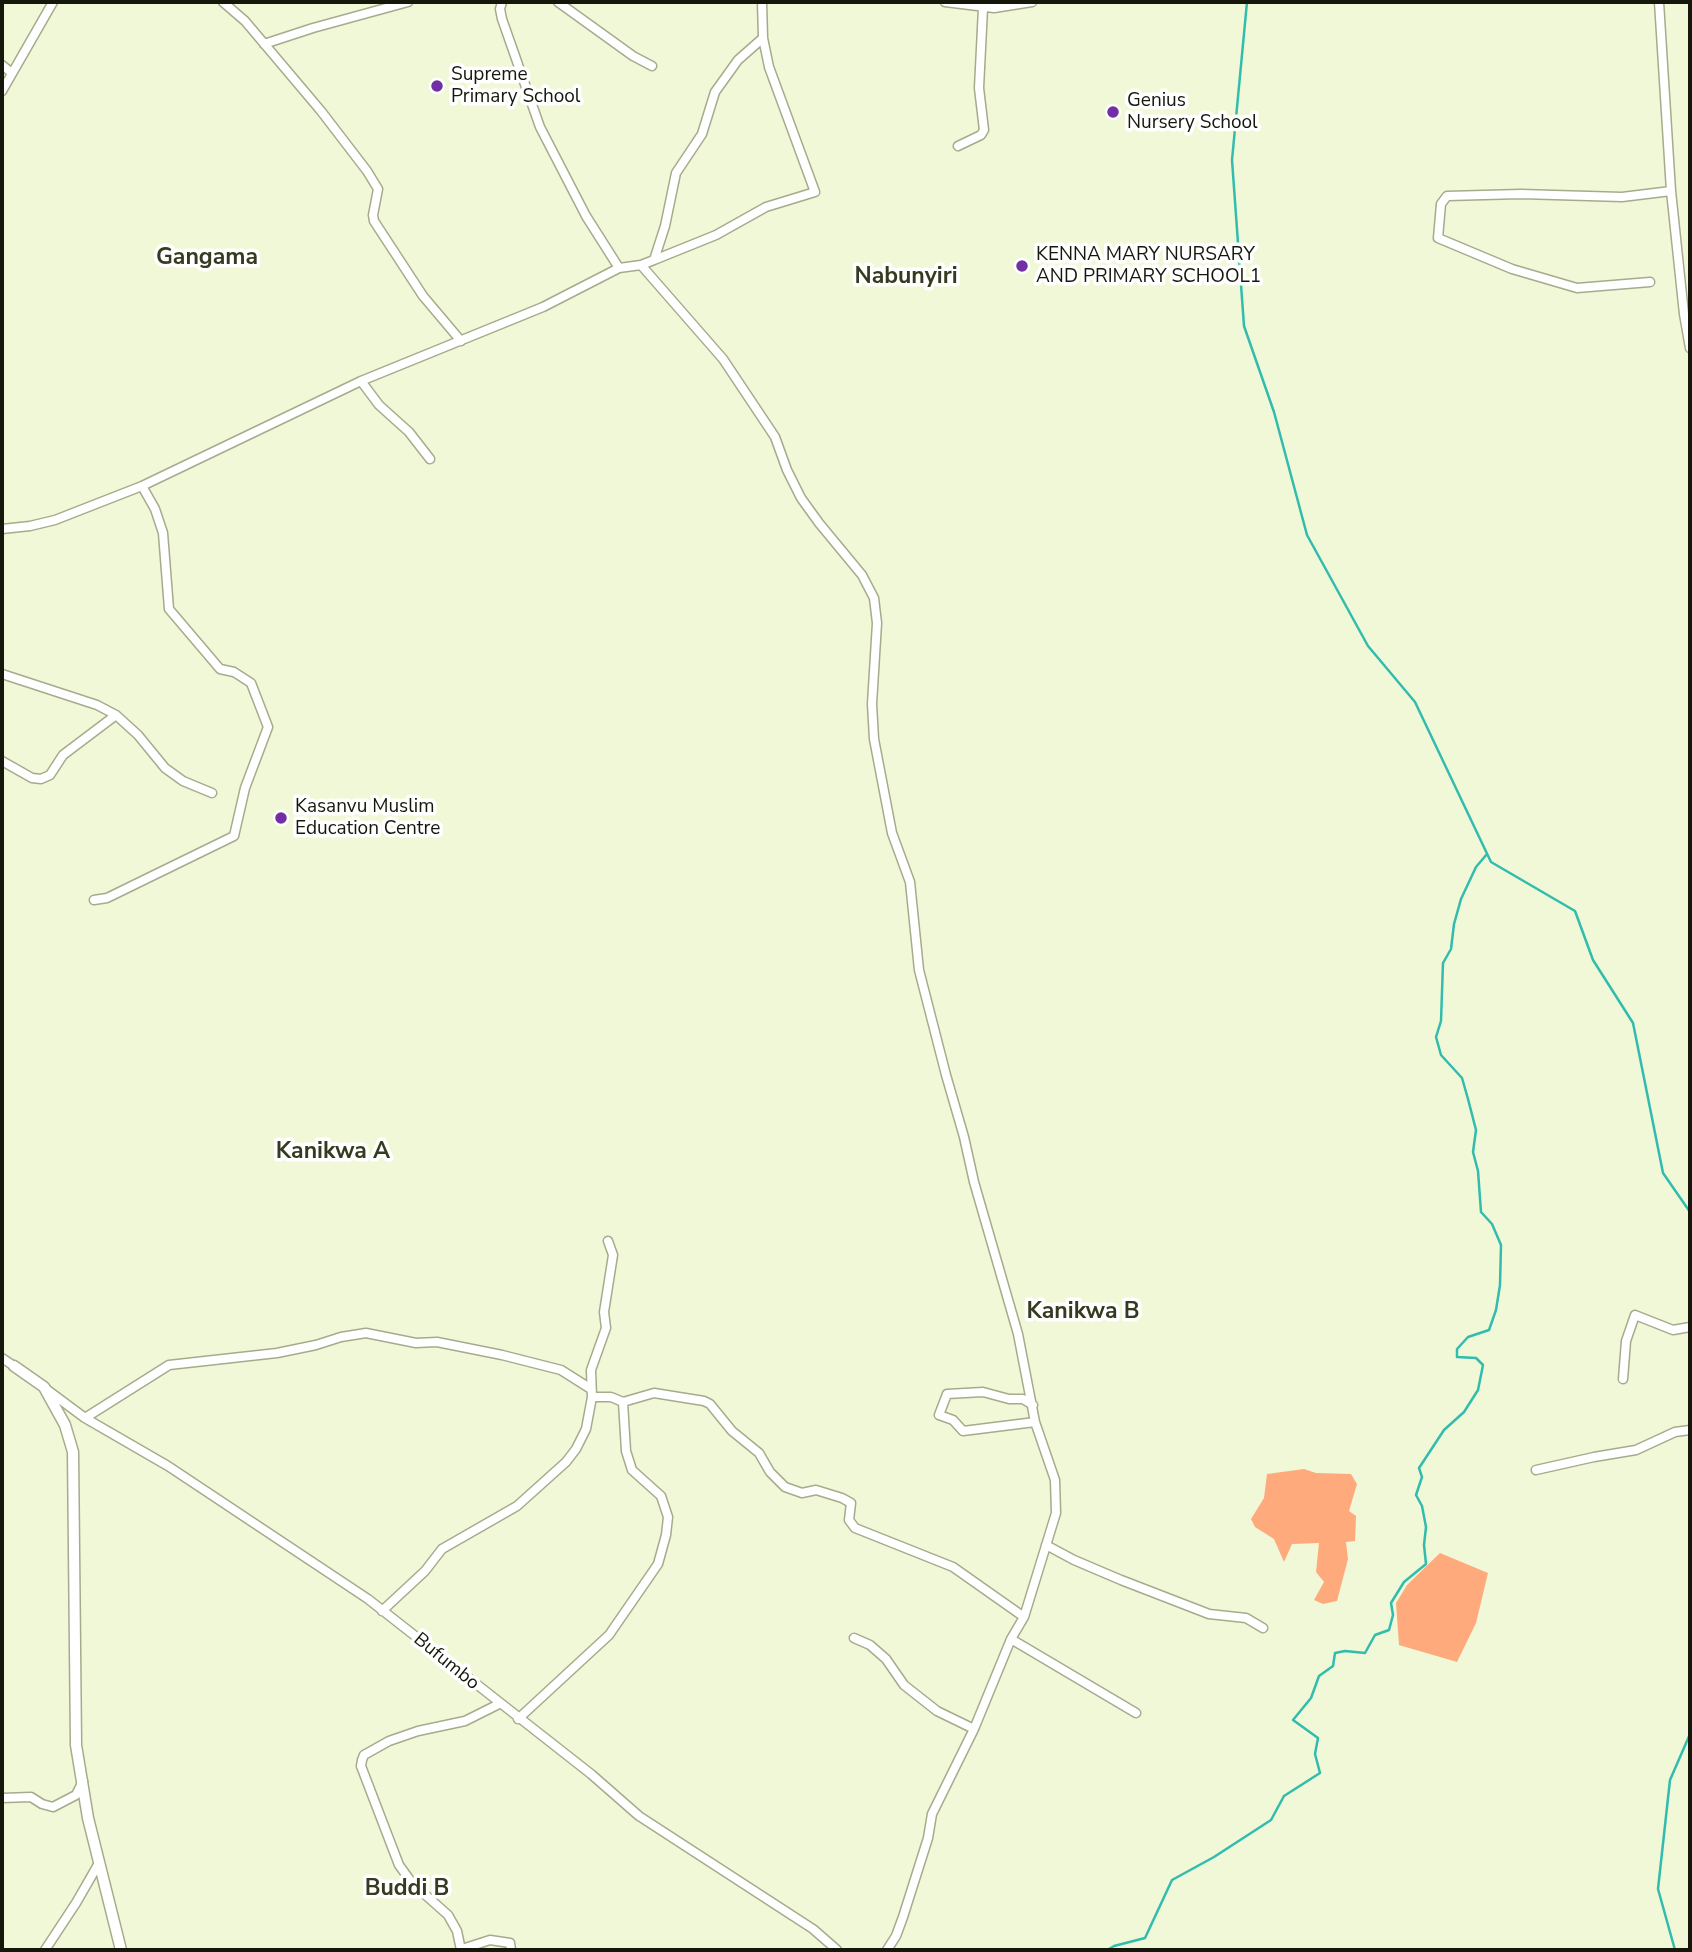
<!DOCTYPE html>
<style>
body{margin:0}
#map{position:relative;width:1692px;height:1952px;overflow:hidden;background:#f1f8d7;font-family:"Nunito Sans",sans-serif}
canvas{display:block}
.frame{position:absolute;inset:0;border:4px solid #15170b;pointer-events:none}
</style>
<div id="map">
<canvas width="1692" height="1952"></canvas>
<div class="frame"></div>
</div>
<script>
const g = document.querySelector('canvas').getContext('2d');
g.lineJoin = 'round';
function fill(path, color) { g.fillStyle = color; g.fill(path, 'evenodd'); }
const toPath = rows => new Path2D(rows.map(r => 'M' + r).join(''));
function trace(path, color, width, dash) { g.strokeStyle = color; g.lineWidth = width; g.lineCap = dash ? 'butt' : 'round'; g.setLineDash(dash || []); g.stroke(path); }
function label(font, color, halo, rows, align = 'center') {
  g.font = font + ' "Nunito Sans",sans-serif'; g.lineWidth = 7; g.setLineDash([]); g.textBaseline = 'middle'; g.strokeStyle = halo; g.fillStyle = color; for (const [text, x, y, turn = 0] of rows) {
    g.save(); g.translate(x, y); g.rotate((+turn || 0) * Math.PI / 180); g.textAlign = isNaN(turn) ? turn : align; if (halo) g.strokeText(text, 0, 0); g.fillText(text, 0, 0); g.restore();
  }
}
fill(toPath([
 [1304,1469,1316,1473,1351,1474,1357,1484,1349,1511,1356,1516,1355,1541,1346,1542,1348,1559,1337,1601,1323,1604,1314,1600,1324,1582,1316,1572,1319,1543,1292,1544,1284,1562,1274,1539,1255,1527,1251,1519,1264,1498,1267,1474],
 [1440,1553,1488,1573,1476,1623,1457,1662,1399,1645,1396,1603,1407,1585]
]), '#feaa7d');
trace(toPath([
 [1247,2,1232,160,1244,326,1274,412,1307,535,1368,646,1415,702,1491,862,1575,911,1593,960,1633,1023,1663,1173,1690,1212],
 [1107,1950,1114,1946,1145,1938,1172,1880,1214,1857,1271,1820,1284,1796,1320,1773,1315,1754,1318,1738,1293,1720,1311,1698,1319,1676,1333,1666,1335,1653,1345,1651,1365,1653,1375,1635,1389,1630,1393,1615,1391,1603,1404,1582,1426,1564,1424,1545,1426,1527,1422,1506,1416,1495,1422,1477,1419,1468,1444,1430,1464,1412,1478,1390,1483,1365,1476,1358,1457,1357,1457,1349,1468,1337,1489,1330,1496,1310,1500,1285,1501,1245,1492,1224,1481,1212,1478,1171,1473,1152,1476,1130,1468,1099,1462,1078,1441,1055,1436,1037,1441,1021,1443,963,1451,949,1454,924,1461,899,1476,867,1487,854],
 [1675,1950,1658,1889,1670,1780,1690,1734]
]), '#31bcae', 2.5);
const minor = toPath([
 [223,2,245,21,321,111,367,171,378,189,373,215,374,221,423,296,461,341],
 [502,2,500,9,502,19,540,127,586,216,619,268],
 [558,2,633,56,652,66],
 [945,2,994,8,1032,2],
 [1659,2,1671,191,1684,314,1690,348],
 [264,44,313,28,408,2],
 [2,65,12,73],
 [2,91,53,2],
 [958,146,981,135,984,130,979,88,983,8],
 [654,260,716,235,766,207,815,192,769,67,763,38,762,2],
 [641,265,723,359,775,437,787,470,801,498,819,523,862,575,874,598,877,623,872,704,874,739,892,833,910,882,919,970,946,1075,964,1137,974,1182,1018,1334,1035,1422,1055,1480,1056,1513,1024,1617,1011,1639,974,1729,932,1814,928,1838,903,1917,896,1936,887,1950],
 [1650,282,1577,288,1512,269,1438,238,1441,204,1447,196,1521,194,1622,197,1671,191],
 [361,381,379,405,409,432,430,459],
 [2,529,30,526,55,520,142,486,361,381,543,307,619,268,641,265,654,260,665,226,676,173,702,134,715,92,738,60,763,38],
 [2,674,97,705,116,715,138,735,165,768,183,781,212,793],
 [2,761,32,778,41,779,50,775,63,755,116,715],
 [94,900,107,898,234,836,245,788,268,727,251,683,234,672,220,669,169,609,163,533,155,509,142,486],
 [2,1358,14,1366],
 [1623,1379,1626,1341,1635,1315,1673,1330,1690,1327],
 [46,1389,85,1418,168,1466,368,1599,591,1774,639,1816,813,1929,837,1950],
 [623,1402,654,1393,704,1401,710,1404,732,1431,759,1453,770,1472,785,1487,802,1493,816,1490,842,1498,851,1503,849,1520,855,1528,953,1567,1024,1617],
 [1033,1405,1023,1399,1009,1399,983,1392,947,1394,939,1415,953,1420,963,1431,1035,1422],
 [85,1418,169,1365,277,1353,316,1345,341,1337,366,1333,416,1343,437,1342,502,1355,561,1370,591,1389],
 [1536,1470,1594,1457,1636,1450,1675,1432,1690,1430],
 [1046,1545,1074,1560,1121,1580,1209,1614,1246,1618,1263,1628],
 [382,1611,425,1571,442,1549,517,1506,566,1462,576,1449,586,1429,592,1397],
 [854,1638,870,1645,886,1659,904,1685,937,1711,974,1729],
 [1011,1639,1136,1713],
 [518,1719,609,1635,658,1564,666,1535,668,1517,661,1496,632,1470,626,1451,623,1402,611,1397,592,1397,591,1370,606,1328,604,1312,613,1255,608,1241],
 [2,1798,31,1797,42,1804,53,1807,76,1795,83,1781],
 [462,1949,490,1940,510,1943,511,1950],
 [45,1950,76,1903,99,1863],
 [461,1950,457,1931,448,1915,412,1883,399,1865,361,1766,362,1760,364,1755,389,1741,418,1731,465,1721,499,1704]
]);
const tertiary = toPath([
 [14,1366,44,1387,65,1425,73,1452,76,1745,88,1818,121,1950]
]);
trace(minor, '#a5ab8c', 11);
trace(tertiary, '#a5ab8c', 13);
trace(minor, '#fff', 8);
trace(tertiary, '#fff', 10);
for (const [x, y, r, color] of [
 [437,86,7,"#722fa3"],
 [1113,112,7,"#722fa3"],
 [1022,266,7,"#722fa3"],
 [281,818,7,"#722fa3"]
]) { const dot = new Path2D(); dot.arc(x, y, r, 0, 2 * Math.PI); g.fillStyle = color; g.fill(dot); trace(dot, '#fff', 2.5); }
label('19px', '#15170b', '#fff', [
 ["Supreme",451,75],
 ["Primary School",451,97],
 ["Genius",1127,101],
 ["Nursery School",1127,123],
 ["KENNA MARY NURSARY",1036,255],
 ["AND PRIMARY SCHOOL1",1036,277],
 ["Kasanvu Muslim",295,807],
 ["Education Centre",295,829]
], 'left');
label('19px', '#15170b', '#fff', [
 ["Bufumbo",446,1662,39]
]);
label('bold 23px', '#363b20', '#fff', [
 ["Gangama",207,258],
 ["Nabunyiri",906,277],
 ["Kanikwa A",333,1152],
 ["Kanikwa B",1083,1312],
 ["Buddi B",407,1889]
]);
</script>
